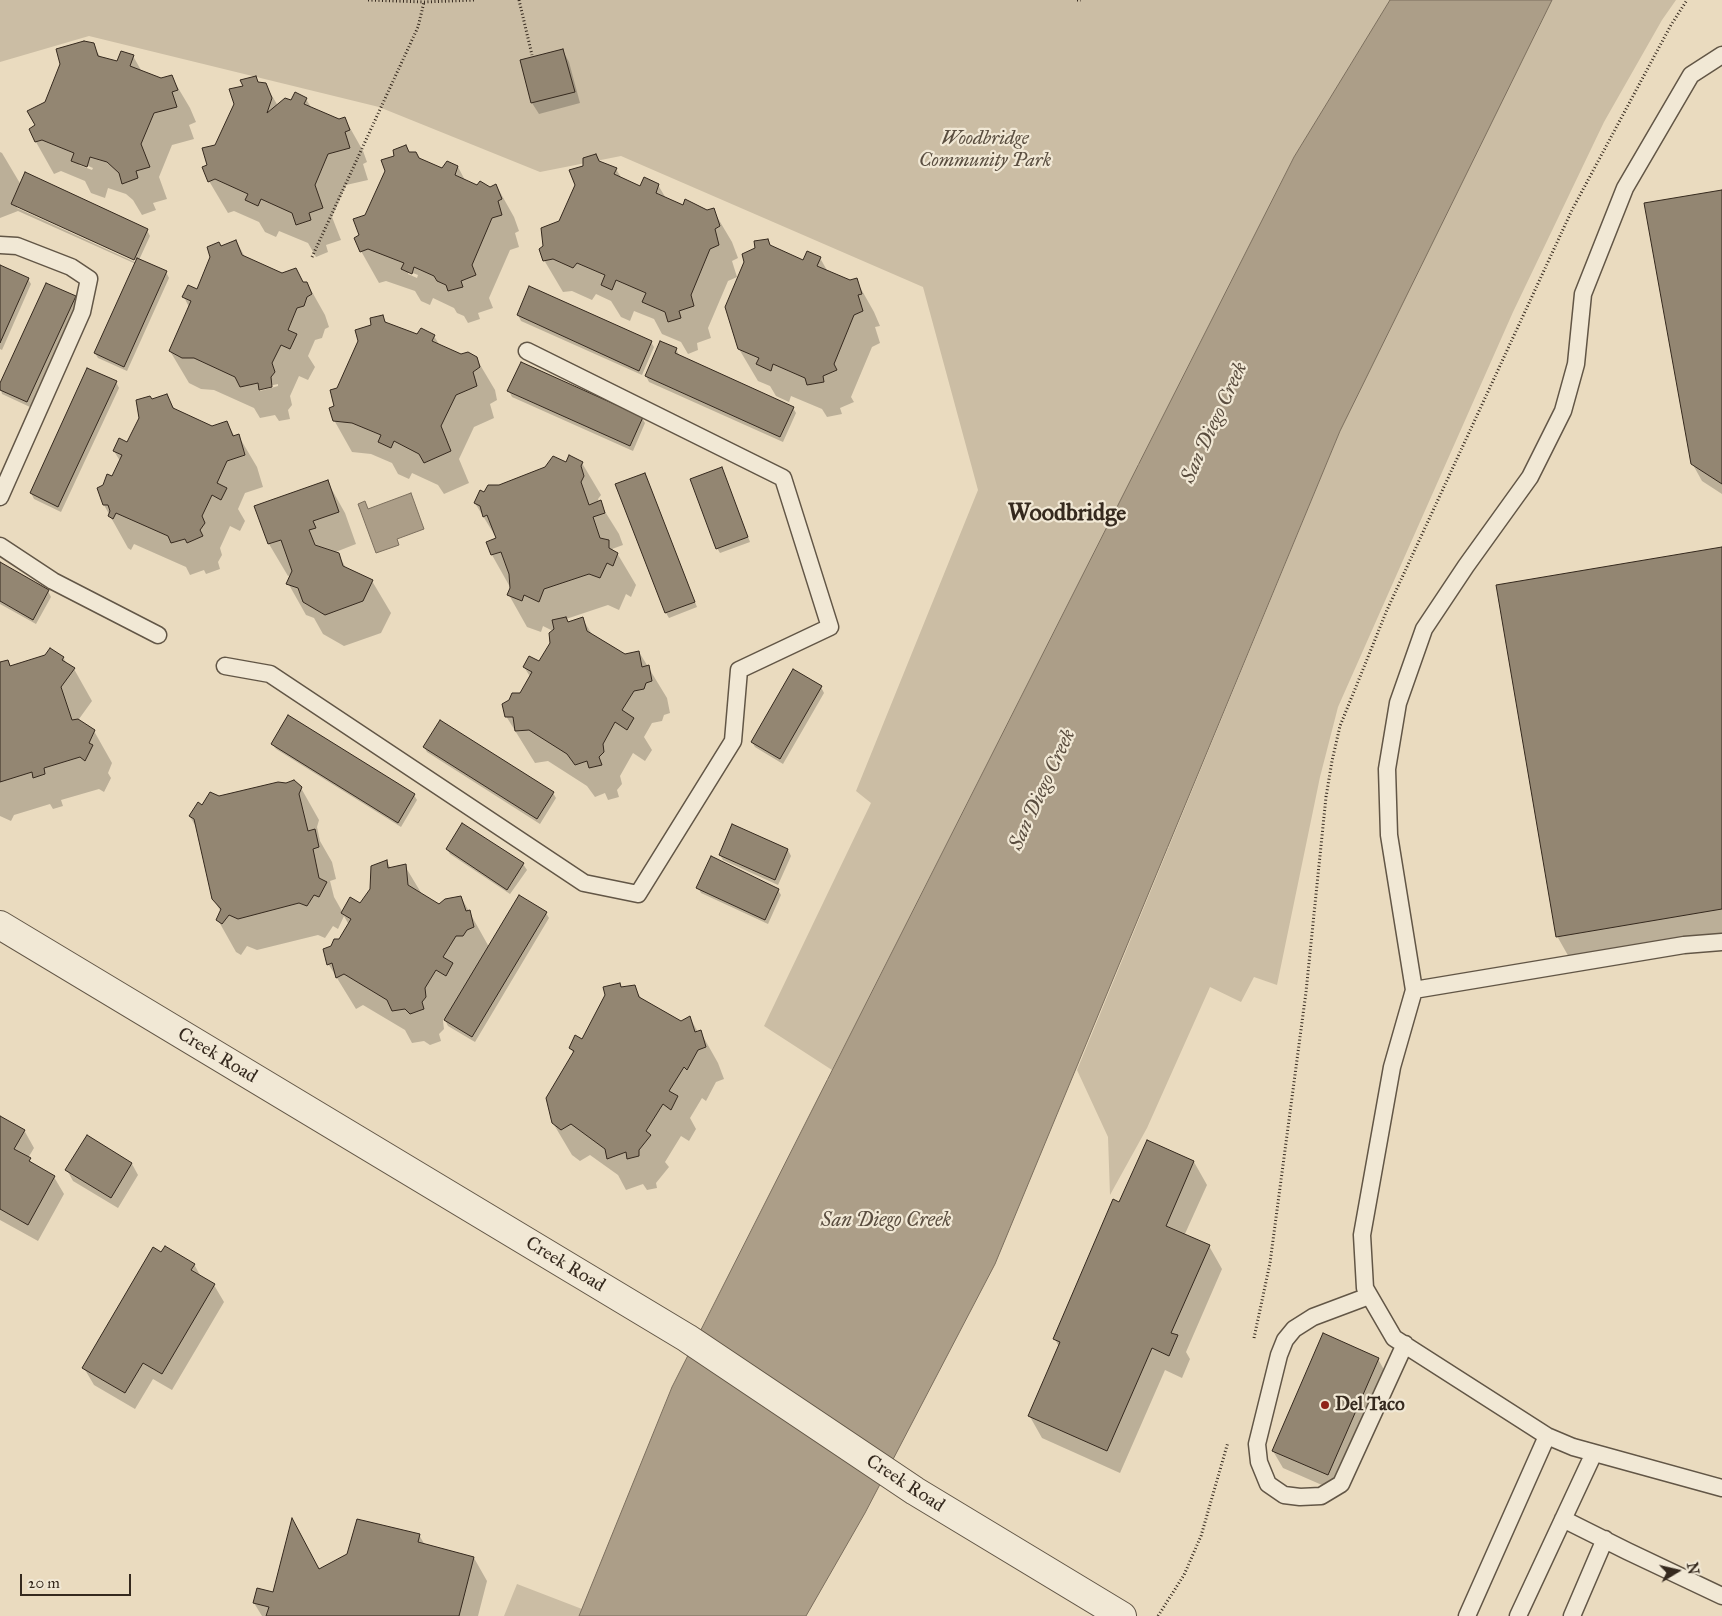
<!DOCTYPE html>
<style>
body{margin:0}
#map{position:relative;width:1722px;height:1616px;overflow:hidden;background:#eadbbf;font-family:"IM FELL Great Primer",serif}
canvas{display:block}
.north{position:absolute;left:1652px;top:1546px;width:50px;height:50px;-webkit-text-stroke:4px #f1e8d5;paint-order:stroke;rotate:81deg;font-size:14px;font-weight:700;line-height:20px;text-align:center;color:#35291e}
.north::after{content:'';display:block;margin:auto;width:18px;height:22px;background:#35291e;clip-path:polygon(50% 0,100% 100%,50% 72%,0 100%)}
.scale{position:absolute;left:20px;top:1574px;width:111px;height:22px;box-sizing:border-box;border:2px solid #35291e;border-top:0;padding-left:6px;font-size:15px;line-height:18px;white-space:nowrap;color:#35291e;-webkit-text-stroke:4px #f1e8d5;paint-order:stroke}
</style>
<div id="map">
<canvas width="1722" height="1616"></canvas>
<div class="north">N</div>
<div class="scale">20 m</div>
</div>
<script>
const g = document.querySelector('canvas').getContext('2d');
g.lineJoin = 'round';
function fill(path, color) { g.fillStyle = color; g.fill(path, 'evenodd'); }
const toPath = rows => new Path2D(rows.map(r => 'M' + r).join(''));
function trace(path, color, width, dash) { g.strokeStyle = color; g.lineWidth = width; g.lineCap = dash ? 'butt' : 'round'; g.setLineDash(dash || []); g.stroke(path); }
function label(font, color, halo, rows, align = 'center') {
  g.font = font + ' "IM FELL Great Primer",serif'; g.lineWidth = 4.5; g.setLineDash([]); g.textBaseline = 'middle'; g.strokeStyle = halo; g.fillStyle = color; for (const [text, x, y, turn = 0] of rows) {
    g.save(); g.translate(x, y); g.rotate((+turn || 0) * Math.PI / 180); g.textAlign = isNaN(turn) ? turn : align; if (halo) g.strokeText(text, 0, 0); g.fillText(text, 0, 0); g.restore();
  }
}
fill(toPath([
 [0,0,1390,0,1294,157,832,1070,764,1026,871,803,856,791,978,490,923,287,621,156,540,172,379,107,89,36,0,62],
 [1552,0,1676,0,1662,20,1604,122,1513,312,1338,707,1320,777,1277,985,1254,977,1241,1002,1210,987,1147,1128,1110,1195,1108,1137,1077,1070,1340,431],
 [517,1584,582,1609,579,1616,504,1616]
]), '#cbbda4');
const water = toPath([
 [1390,0,1552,0,1340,431,995,1264,865,1513,806,1616,579,1616,672,1387,1294,157,1390,0],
 [411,493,424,529,397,539,399,545,376,553,358,504,365,501,368,509,411,493]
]);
fill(water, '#ac9e88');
trace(water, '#7c6f5e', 1);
fill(toPath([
 [93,45,101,58,118,63,133,56,142,72,160,79,171,76,190,108,196,122,189,125,194,139,172,145,159,177,167,199,153,203,156,210,142,215,133,200,126,194,108,188,105,198,91,193,85,181,61,171,54,174,36,142,31,129,36,126,46,103],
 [79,162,93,168,92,170,79,165],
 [563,51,569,62,580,103,539,114,532,103],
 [256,77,259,84,265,84,278,106,306,99,312,109,339,120,345,119,363,151,367,162,363,164,368,180,346,185,332,217,341,240,326,245,328,252,316,257,308,243,279,231,276,237,265,232,259,222,234,211,228,213,209,181,204,167,208,166,244,87],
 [0,152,2,153,21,185,147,230,150,236,139,260,166,272,169,278,127,371,98,358,95,353,136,264,18,211,0,218],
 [17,205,140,262,139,264,17,208],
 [409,153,443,170,447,163,458,167,466,182,478,187,490,188,496,185,514,217,519,231,515,233,519,247,510,250,489,298,493,308,478,313,480,319,468,323,464,316,457,313,454,308,433,298,430,305,421,301,415,291,386,281,379,283,361,251,361,236,366,216],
 [408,271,418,275,417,278,408,274],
 [596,155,600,162,616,169,622,179,640,188,658,185,667,200,683,206,707,211,713,210,732,242,738,258,732,261,737,277,728,281,708,328,711,338,697,343,698,350,688,354,681,342,662,334,654,319,634,311,630,321,621,317,611,301,596,294,592,300,572,291,563,292,544,260,544,247,560,222,584,167],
 [1722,191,1722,494,1702,481,1692,463],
 [236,241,245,257,282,274,296,269,304,283,307,283,325,315,329,327,325,329,322,338,315,340,308,356,315,367,308,380,299,376,290,396,292,405,288,410,290,419,279,421,275,415,260,418,254,408,214,390,201,389,189,383,170,351,189,307,184,297,197,291,221,247],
 [278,384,278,386,260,391,260,388],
 [771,247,804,261,820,258,828,272,850,281,856,280,874,312,880,326,875,327,880,343,872,347,851,397,854,402,840,408,842,414,827,417,822,409,791,396,789,402,776,396,770,386,758,381,739,349],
 [0,266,28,279,31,284,2,350,0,349],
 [75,297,78,302,30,407,2,394,0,386],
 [518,315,651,342,654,347,642,375,521,321],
 [382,316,387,324,418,336,434,336,440,346,461,355,476,358,495,390,497,400,490,404,494,418,474,427,459,459,469,483,444,494,438,485,412,473,409,479,398,474,392,463,371,454,352,452,334,420,338,390,373,326],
 [676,349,679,355,679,356,793,408,796,413,783,442,649,382,646,376],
 [116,382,119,388,61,512,34,499,31,493],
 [509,391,642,418,645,423,633,451,512,397],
 [167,396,175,410,212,427,227,423,235,437,238,435,257,467,263,487,245,493,238,509,245,521,240,531,230,526,220,548,222,555,218,562,220,569,206,574,204,570,190,575,186,567,134,544,131,550,128,548,104,505,113,478,120,461,114,451,128,444,152,401],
 [567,463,582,463,601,495,598,499,599,502,619,534,623,545,612,549,617,553,636,585,631,597,626,594,619,610,608,605,566,619,568,623,582,618,593,636,624,655,639,652,667,698,670,713,664,715,662,721,652,723,644,737,652,750,645,761,633,753,620,776,622,784,617,790,619,797,608,800,605,793,595,797,587,786,548,761,535,763,506,716,531,678,524,667,539,663,551,644,553,631,543,626,541,632,527,627,509,595,512,586,510,587,492,555,488,543,497,539,475,503,485,494,499,486],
 [722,468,750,542,720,553,717,548],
 [647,480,697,607,669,618,666,613],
 [327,481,345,513,356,544,333,553,338,554,346,568,372,581,391,613,381,633,344,646,323,634,314,618,306,615,288,583,292,574,288,576,269,544,256,507],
 [1722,548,1722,934,1570,959,1557,936],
 [0,564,48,591,51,597,36,624,0,604],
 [63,657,67,664,74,669,92,701,79,719,80,721,94,731,112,763,108,773,111,778,104,792,99,789,61,800,63,806,53,809,50,804,14,815,11,821,0,816,0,663,8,661,11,667],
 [821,687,824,693,783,764,755,747,752,742],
 [272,744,414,795,417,800,401,827,276,749],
 [424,747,553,793,556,798,540,824,427,752],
 [301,788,319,820,317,827,320,841,332,862,336,879,330,881,334,897,343,913,361,905,387,862,391,869,405,866,423,896,439,906,461,897,489,947,546,913,549,918,475,1042,448,1026,444,1018,443,1021,444,1029,439,1034,441,1041,430,1045,424,1041,412,1043,405,1030,363,1005,356,1009,329,965,324,950,332,947,340,940,349,925,344,916,338,929,333,926,325,938,318,935,257,950,247,946,241,955,236,952,218,920,221,912,213,899,198,830,190,817,203,807,219,798],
 [463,825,523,864,527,870,510,894,450,854,447,849],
 [733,825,788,850,791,856,778,885,723,860,720,855],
 [698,887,778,890,781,895,768,924,701,893],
 [620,984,622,988,634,987,643,1001,681,1022,690,1018,698,1032,700,1031,718,1063,724,1079,716,1082,706,1101,702,1098,690,1118,696,1129,689,1141,681,1136,665,1162,669,1167,656,1183,657,1188,647,1190,643,1184,626,1190,618,1175,590,1155,580,1161,572,1155,553,1123,574,1054,570,1048,582,1041],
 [0,1117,24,1130,34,1148,28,1158,34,1166,54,1177,64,1194,38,1241,0,1220],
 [1147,1142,1194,1162,1207,1185,1184,1236,1209,1246,1222,1269,1186,1352,1190,1359,1182,1378,1165,1370,1120,1473,1042,1438,1029,1415,1059,1347,1055,1339,1120,1204],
 [132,1164,138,1175,118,1208,73,1181,67,1170],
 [161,1254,194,1264,201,1277,214,1285,224,1302,172,1390,153,1379,135,1409,94,1385,84,1368],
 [1378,1359,1388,1377,1338,1492,1283,1468,1273,1451],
 [419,1535,425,1545,474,1558,487,1581,478,1616,262,1616,254,1603,319,1570]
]), '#0003');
const building = toPath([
 [84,41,94,43,98,56,117,61,121,51,134,55,130,66,161,78,172,75,178,90,172,92,177,107,154,113,141,144,150,167,136,171,138,178,122,184,119,173,107,162,90,157,87,167,71,161,74,153,42,140,35,142,29,129,35,125,27,111,45,102,60,64,56,49,84,41],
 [563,49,575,92,531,103,520,60,563,49],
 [256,76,258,82,266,83,272,98,267,113,285,98,291,100,295,92,307,98,304,104,339,119,345,117,350,130,345,132,350,148,328,154,315,185,323,208,309,213,311,220,296,225,292,213,261,199,258,206,245,200,248,194,215,179,208,182,202,167,207,165,202,148,215,145,234,104,229,89,243,86,240,80,256,76],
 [406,145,409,152,416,152,419,158,442,168,447,161,458,166,455,175,477,185,480,181,490,187,496,184,502,199,498,201,502,215,492,218,472,265,476,275,461,281,463,287,448,291,446,285,437,281,434,276,414,267,412,274,401,269,404,263,368,249,360,252,354,238,359,235,353,219,365,215,385,171,381,160,394,156,393,150,406,145],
 [596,154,599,161,617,168,614,174,640,186,644,177,659,184,656,193,683,205,685,199,707,210,714,208,720,226,715,229,719,245,710,249,691,295,694,306,679,311,681,318,668,322,665,312,642,302,646,293,616,280,612,290,601,285,605,275,577,263,573,268,553,259,543,261,539,249,543,246,541,228,559,221,575,185,569,170,583,166,583,158,596,154],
 [25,172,148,229,134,260,11,204,25,172],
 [1722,190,1722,484,1691,464,1644,203,1722,190],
 [768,239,770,245,803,260,807,251,821,257,817,266,850,280,857,278,862,294,858,295,863,311,854,315,834,364,837,370,823,376,824,382,807,385,805,378,773,364,771,371,756,364,759,358,738,349,725,307,744,262,742,254,755,248,754,241,768,239],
 [236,240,242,255,282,273,296,268,303,282,307,282,312,294,307,297,304,306,297,308,288,330,297,334,290,349,281,345,272,363,275,372,271,377,272,387,259,390,258,383,240,387,235,377,194,358,182,358,169,351,191,301,182,297,188,285,197,289,210,257,207,247,219,242,221,246,236,240],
 [137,258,167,271,124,367,94,353,137,258],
 [0,265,29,278,0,343,0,265],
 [46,283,76,296,27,402,0,390,0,383,46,283],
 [529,286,652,341,639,371,517,315,529,286],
 [383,315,385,322,417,334,421,328,435,335,432,341,461,354,468,352,477,357,480,367,473,372,477,386,456,395,441,426,451,451,424,463,419,454,394,441,391,448,378,442,381,435,352,423,333,421,329,408,334,406,330,390,337,388,358,341,355,330,371,325,370,318,383,315],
 [660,341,677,348,675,353,794,407,780,437,645,376,660,341],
 [521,362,643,417,630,446,507,391,521,362],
 [87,368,117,381,58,507,30,493,87,368],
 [167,394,173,408,212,426,227,421,233,436,239,434,245,455,227,461,217,483,227,488,221,500,212,495,202,516,205,523,200,530,203,536,187,543,185,539,171,543,168,536,116,513,113,519,108,516,110,511,108,505,103,505,97,488,103,485,107,474,112,476,122,455,113,451,119,438,127,442,139,418,136,400,150,396,152,399,167,394],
 [569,455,583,462,581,466,584,476,581,482,589,505,601,500,605,513,593,517,600,538,609,540,609,548,618,553,613,566,607,563,600,578,589,574,544,589,539,602,524,595,522,601,507,595,510,588,509,574,501,552,491,555,486,542,496,538,487,515,483,517,480,506,474,503,480,490,484,492,488,485,499,485,545,467,553,456,566,462,569,455],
 [722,467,748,537,716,549,690,479,722,467],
 [645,473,695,602,665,613,615,484,645,473],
 [328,480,339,512,313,521,316,528,309,530,315,545,339,553,343,566,373,580,363,601,325,615,303,602,298,588,286,584,292,571,281,540,268,544,254,506,328,480],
 [1722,547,1722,909,1556,937,1496,585,1722,547],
 [0,562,49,590,33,620,0,601,0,562],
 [566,617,568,622,583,617,587,631,625,654,639,651,642,667,649,665,652,681,646,683,644,689,634,691,622,710,634,718,627,730,615,722,603,744,604,752,599,757,602,765,589,768,587,761,575,765,567,754,529,730,515,731,513,717,505,717,502,704,509,700,512,693,520,693,532,672,523,667,529,656,539,661,550,643,549,633,554,629,552,620,566,617],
 [50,648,64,657,62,660,75,668,61,687,72,720,78,719,95,730,89,743,93,745,85,761,80,757,44,768,45,774,33,778,32,772,0,782,0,662,8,660,10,666,45,655,50,648],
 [793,669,822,686,780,759,751,742,793,669],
 [288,715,415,794,398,823,271,744,288,715],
 [440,720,554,792,537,819,423,747,440,720],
 [294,780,302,787,299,794,308,831,315,829,319,847,313,849,319,878,327,882,319,897,314,895,307,906,299,903,238,919,229,915,222,924,216,920,221,909,212,899,194,819,189,816,198,802,202,805,210,792,219,796,278,782,286,783,294,780],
 [462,823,524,863,507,890,446,849,462,823],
 [732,824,788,849,775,880,719,855,732,824],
 [711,856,779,889,765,920,696,888,711,856],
 [387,860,388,868,406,864,408,885,439,904,445,899,461,896,466,911,470,910,474,927,467,930,463,936,456,936,443,957,453,963,446,976,436,970,425,988,426,997,422,1002,424,1009,410,1014,405,1009,392,1011,387,1000,344,974,336,978,332,963,327,965,323,949,331,946,334,939,339,939,351,919,341,913,350,897,360,903,370,889,371,866,387,860],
 [519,895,547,912,472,1037,444,1020,519,895],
 [620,983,621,987,635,985,639,997,681,1021,690,1016,695,1032,701,1030,706,1047,698,1050,687,1070,684,1067,669,1091,678,1096,671,1110,663,1104,646,1131,651,1135,639,1150,639,1156,627,1159,626,1152,607,1159,605,1149,571,1124,561,1130,552,1123,546,1098,574,1051,569,1048,575,1035,582,1039,605,995,603,987,620,983],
 [0,1116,25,1130,14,1149,31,1158,29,1161,55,1176,28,1225,0,1209,0,1116],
 [87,1135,132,1163,111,1198,65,1170,87,1135],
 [1147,1140,1194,1161,1166,1226,1210,1245,1171,1333,1178,1335,1169,1356,1152,1348,1107,1451,1028,1416,1060,1342,1053,1339,1113,1199,1119,1202,1147,1140],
 [165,1246,195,1264,191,1270,215,1284,162,1374,143,1363,125,1393,82,1368,153,1247,161,1252,165,1246],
 [1323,1333,1379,1358,1328,1475,1272,1451,1323,1333],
 [292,1518,319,1569,347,1554,357,1519,420,1534,418,1542,474,1557,459,1616,266,1616,269,1607,253,1603,257,1588,273,1592,292,1518]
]);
fill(building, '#938672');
trace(building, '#35291e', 1);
const service = toPath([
 [1722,55,1691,75,1625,188,1583,294,1576,364,1563,411,1530,477,1466,566,1424,629,1398,703,1387,769,1389,835,1414,990,1392,1067,1362,1235,1365,1288,1394,1338,1547,1436,1573,1447,1722,1488],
 [0,245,17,246,71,267,89,279,82,312,0,497],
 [0,546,53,581,158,635],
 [225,666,270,674,584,883,638,894,733,741,739,670,830,627,783,478,527,351],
 [1414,990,1684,945,1722,942],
 [1369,1296,1313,1317,1294,1329,1285,1340,1279,1355,1257,1444,1259,1462,1268,1484,1284,1495,1300,1497,1321,1496,1341,1484,1405,1344],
 [1563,1519,1627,1551,1722,1596],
 [1467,1616,1547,1436],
 [1518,1616,1594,1453],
 [1572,1616,1605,1539]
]);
const tertiary = toPath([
 [0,925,687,1338,915,1491,1122,1616]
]);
trace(service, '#625646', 19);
trace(tertiary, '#625646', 30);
trace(toPath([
 [368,0,424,2,475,0],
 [519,0,532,55],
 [1077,0,1081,0],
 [312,257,418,27,424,2],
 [1254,1338,1270,1263,1306,992,1326,797,1332,761,1340,726,1387,610,1572,210,1671,25,1687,0],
 [1158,1616,1184,1575,1201,1536,1228,1442]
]), '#35291e', 3, [1, 2.5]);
trace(service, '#f1e8d5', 16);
trace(tertiary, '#f1e8d5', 28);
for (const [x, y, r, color] of [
 [1325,1405,5,"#8f2418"]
]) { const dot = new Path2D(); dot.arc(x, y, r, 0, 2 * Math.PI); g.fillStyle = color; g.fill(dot); trace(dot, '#f1e8d5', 2); }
label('italic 19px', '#5a4e40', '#f1e8d5', [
 ["Woodbridge",985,139],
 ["Community Park",985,161]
]);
label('19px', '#35291e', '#f1e8d5', [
 ["Creek Road",217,1056,31],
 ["Creek Road",565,1265,31],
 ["Creek Road",905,1484,33]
]);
label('bold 19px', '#35291e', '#f1e8d5', [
 ["Del Taco",1335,1405]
], 'left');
label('italic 20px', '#594c3e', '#f1e8d5', [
 ["San Diego Creek",1215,423,-65],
 ["San Diego Creek",1043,790,-65],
 ["San Diego Creek",886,1221]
]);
label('bold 24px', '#35291e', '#f1e8d5', [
 ["Woodbridge",1067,514]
]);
</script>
